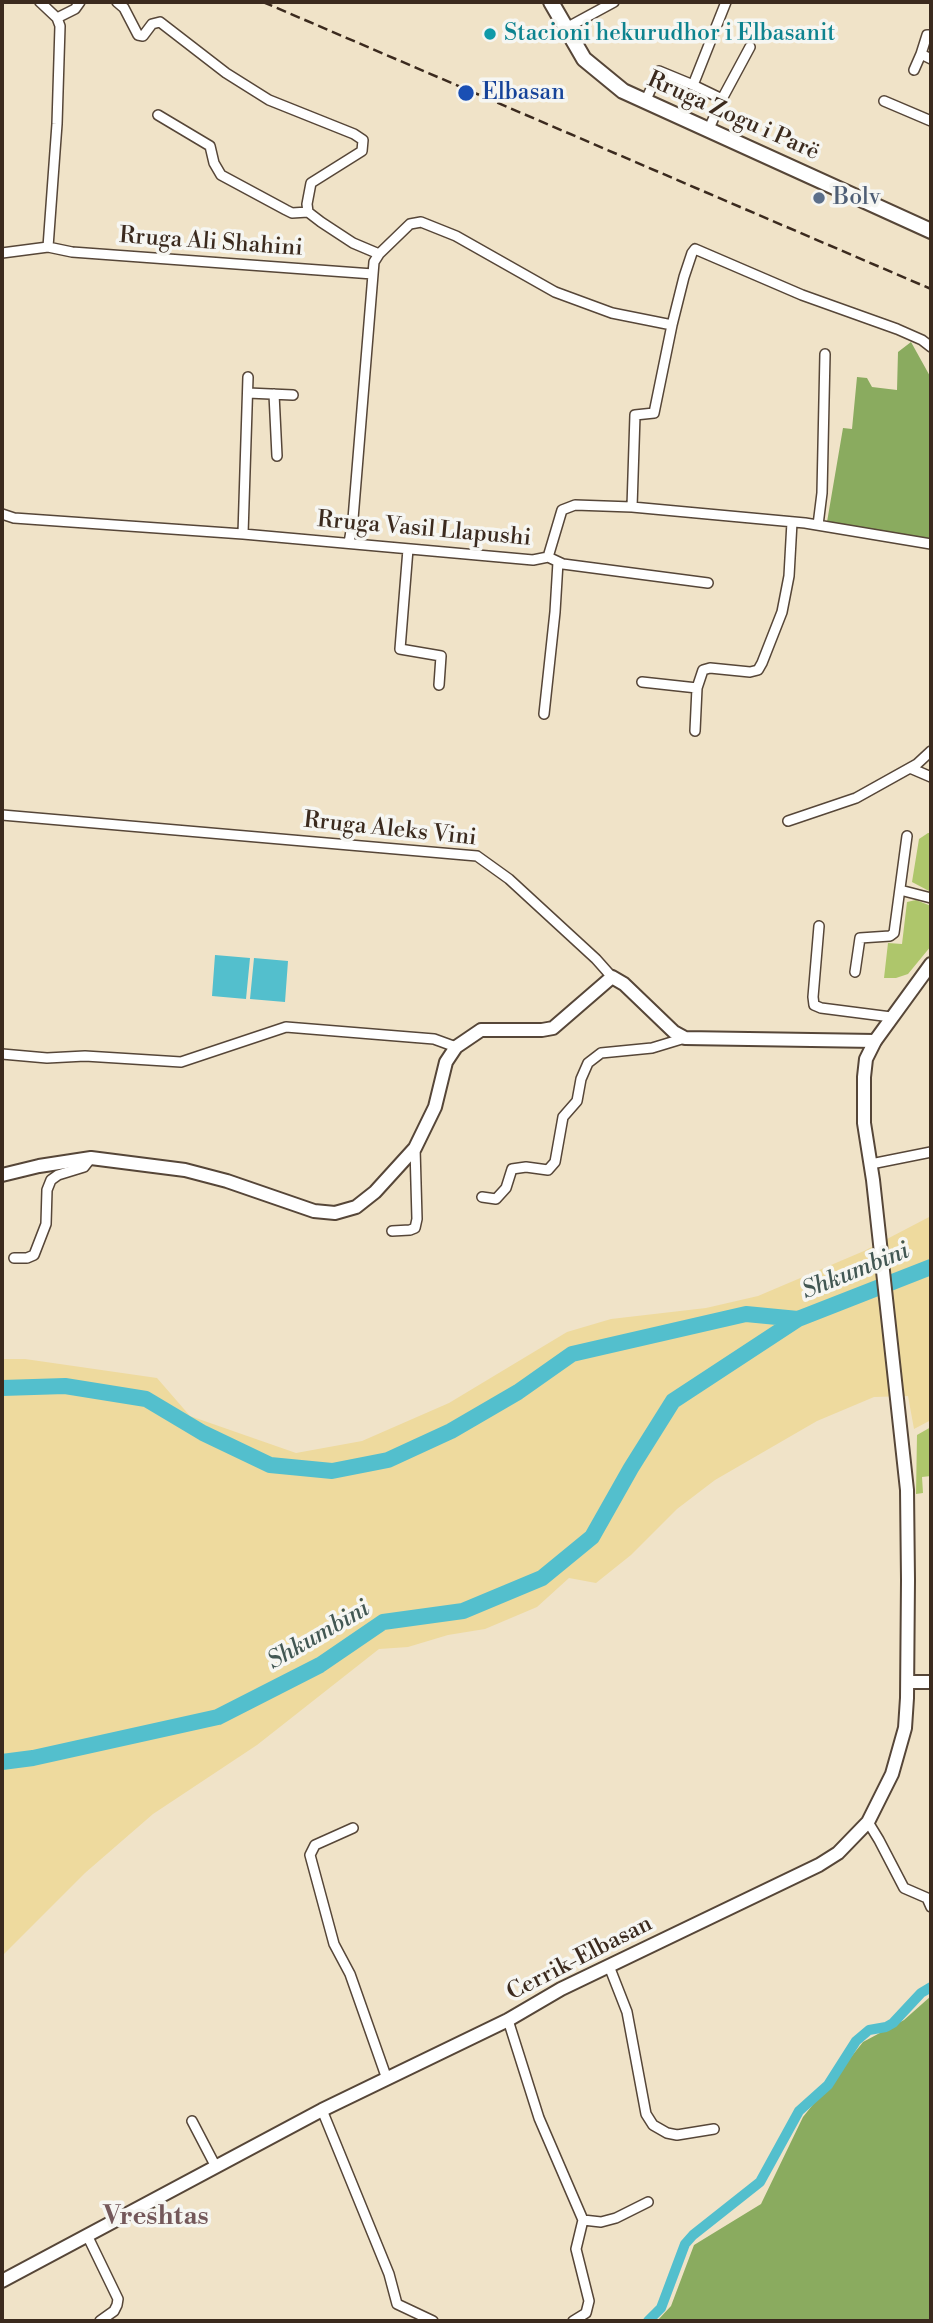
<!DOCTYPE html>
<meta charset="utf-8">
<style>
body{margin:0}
#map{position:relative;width:933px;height:2323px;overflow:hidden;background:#f0e3c8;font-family:"Libre Bodoni",serif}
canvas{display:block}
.frame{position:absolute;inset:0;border:4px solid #3b2a1e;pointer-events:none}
</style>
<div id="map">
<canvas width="933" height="2323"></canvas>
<div class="frame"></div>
</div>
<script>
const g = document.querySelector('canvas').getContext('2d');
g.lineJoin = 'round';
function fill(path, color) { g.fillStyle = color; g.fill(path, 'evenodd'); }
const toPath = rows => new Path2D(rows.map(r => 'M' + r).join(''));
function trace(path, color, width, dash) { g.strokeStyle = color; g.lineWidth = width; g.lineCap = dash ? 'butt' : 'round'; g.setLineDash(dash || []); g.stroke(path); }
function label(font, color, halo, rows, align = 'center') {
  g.font = font + ' "Libre Bodoni",serif'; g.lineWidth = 7; g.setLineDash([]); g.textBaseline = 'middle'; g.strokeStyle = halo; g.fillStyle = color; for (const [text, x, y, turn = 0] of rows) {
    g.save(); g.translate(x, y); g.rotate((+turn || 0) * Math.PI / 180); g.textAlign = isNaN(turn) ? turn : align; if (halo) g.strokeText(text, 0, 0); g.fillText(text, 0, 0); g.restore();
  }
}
fill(toPath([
 [928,833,931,833,931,892,912,882,919,839],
 [916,900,931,906,931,946,908,974,896,978,884,978,888,943,902,944,907,902],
 [931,1427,931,1476,922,1477,923,1493,916,1494,917,1435]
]), '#aec66b');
fill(toPath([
 [911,342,931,378,931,539,827,522,843,428,852,429,857,377,867,378,872,387,897,390,898,352],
 [931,1996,931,2321,657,2321,671,2306,694,2245,761,2204,803,2117,863,2042,904,2020]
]), '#8aab5f');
fill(toPath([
 [931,1216,931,1420,914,1429,908,1396,874,1397,817,1421,715,1480,677,1509,631,1555,596,1583,569,1578,537,1607,485,1629,448,1635,408,1647,379,1649,257,1745,153,1814,85,1873,2,1956,2,1359,25,1359,157,1378,190,1416,296,1453,362,1441,449,1403,567,1332,611,1319,706,1308,758,1296,864,1251]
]), '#eeda9e');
fill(toPath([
 [215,955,250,958,246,999,212,996],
 [254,958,288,961,285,1002,250,999]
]), '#53bfcd');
trace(toPath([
 [648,2321,661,2308,685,2244,693,2235,760,2182,799,2111,828,2085,856,2041,869,2030,886,2027,893,2023,921,1993,931,1987]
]), '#53bfcd', 10);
trace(toPath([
 [2,1388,65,1386,146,1399,203,1433,270,1465,332,1471,388,1460,451,1431,518,1392,572,1354,746,1314,798,1319],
 [2,1762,33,1758,218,1717,320,1665,383,1622,463,1611,542,1578,592,1537,631,1468,673,1401,798,1319,931,1267]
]), '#53bfcd', 16);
const minor = toPath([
 [40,2,57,18,60,26,57,124,48,247],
 [117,2,124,8,138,35,143,36,152,24,160,22,226,73,269,100,354,134,363,140,362,151,311,183,307,204,308,212,321,222,353,243,379,254],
 [57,18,75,9,80,2],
 [568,27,614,2],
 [931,35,927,35,921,54,931,59],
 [914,70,921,54],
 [693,85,722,99],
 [884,101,931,121],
 [645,102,659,71,693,85,726,2],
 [158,115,210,146,214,163,221,175,286,210,292,213,308,212],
 [708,131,722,99,750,47],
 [2,253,48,247,72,252,373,274],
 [248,393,293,395],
 [274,394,277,456],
 [632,507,635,415,654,413,672,325,684,277,692,253,695,249,802,295,897,329,922,340,931,347],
 [2,514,14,518,243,534,533,560,548,557,562,510,575,505,632,507,805,523,931,544],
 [818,525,822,493,825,354],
 [243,534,248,377],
 [349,543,353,519,374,262,379,254,410,224,421,222,456,236,555,292,612,313,672,325],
 [408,549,400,649,441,656,439,685],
 [548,557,563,564,708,583],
 [642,682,697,688],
 [544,714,555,612,558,562],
 [695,731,697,688,703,670,710,668,750,672,758,670,762,663,782,612,789,576,792,522],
 [910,768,931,777],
 [2,815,477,856,509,879,596,959,612,977],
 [788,821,856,798,917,764,931,751],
 [900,890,931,898],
 [819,926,813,997,814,1005,821,1008,891,1017],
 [855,972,860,938,890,936,894,933,907,836],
 [2,1054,47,1058,85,1056,181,1062,286,1027,434,1039,456,1047],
 [871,1164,931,1152],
 [482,1197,496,1199,506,1188,512,1169,526,1167,548,1170,555,1162,563,1117,577,1101,581,1079,588,1063,601,1053,652,1048,685,1038],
 [392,1231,410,1230,415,1228,417,1219,415,1148],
 [14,1258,27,1258,34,1255,46,1224,47,1190,51,1180,58,1175,84,1167,91,1158],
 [868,1822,879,1840,904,1888,927,1898,931,1907],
 [353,1828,315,1845,310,1855,334,1944,350,1974,387,2079],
 [609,1966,627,2012,646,2114,653,2125,667,2133,677,2135,714,2129],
 [508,2020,539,2118,583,2220,576,2249,589,2301,586,2313,573,2321],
 [322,2110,389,2274,397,2304,433,2321],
 [192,2121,216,2167],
 [583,2220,601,2222,616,2218,648,2202],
 [87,2235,118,2299,117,2305,114,2311,100,2321]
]);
const tertiary = toPath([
 [2,1175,39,1166,91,1158,185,1170,227,1181,314,1211,335,1213,356,1207,375,1192,415,1148,435,1107,446,1062,456,1047,481,1030,542,1030,553,1028,612,977,624,984,674,1032,685,1038,875,1041]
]);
const secondary = toPath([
 [908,1682,931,1682],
 [2,2281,322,2110,508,2020,561,1989,819,1865,838,1853,868,1822,892,1774,905,1728,907,1698,908,1580,907,1490,873,1180,864,1123,864,1077,866,1059,875,1041,931,964]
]);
const primary = toPath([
 [551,2,584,59,623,91,931,231]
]);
trace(minor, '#564638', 12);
trace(tertiary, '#564638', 16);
trace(secondary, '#564638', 16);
trace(primary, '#564638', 18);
trace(minor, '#fff', 9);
trace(tertiary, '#fff', 12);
trace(secondary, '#fff', 12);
trace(primary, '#fff', 14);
trace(toPath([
 [263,2,931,289]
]), '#3b2a1e', 2.5, [10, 5]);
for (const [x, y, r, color] of [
 [490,34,7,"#0f9aa8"],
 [466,93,9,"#1a4fb4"],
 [819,198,7,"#5c6f8a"]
]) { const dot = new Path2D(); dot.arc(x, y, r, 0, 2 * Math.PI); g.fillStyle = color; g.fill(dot); trace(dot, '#f6f6f2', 2.5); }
label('23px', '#0d838f', '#f6f6f2', [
 ["Stacioni hekurudhor i Elbasanit",504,34]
], 'left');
label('23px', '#164399', '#f6f6f2', [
 ["Elbasan",482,93]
], 'left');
label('23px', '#3b2a1e', '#f6f6f2', [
 ["Rruga Zogu i Parë",733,117,24],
 ["Rruga Ali Shahini",211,243,4],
 ["Rruga Vasil Llapushi",424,530,5],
 ["Rruga Aleks Vini",390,830,6],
 ["Cerrik-Elbasan",580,1959,-27]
]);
label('23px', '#4e5e75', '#f6f6f2', [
 ["Bolv",833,198]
], 'left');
label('italic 24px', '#425753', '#f6f6f2', [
 ["Shkumbini",856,1272,-22],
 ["Shkumbini",319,1636,-30]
]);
label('bold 26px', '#74585a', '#f6f6f2', [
 ["Vreshtas",156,2218]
]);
</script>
